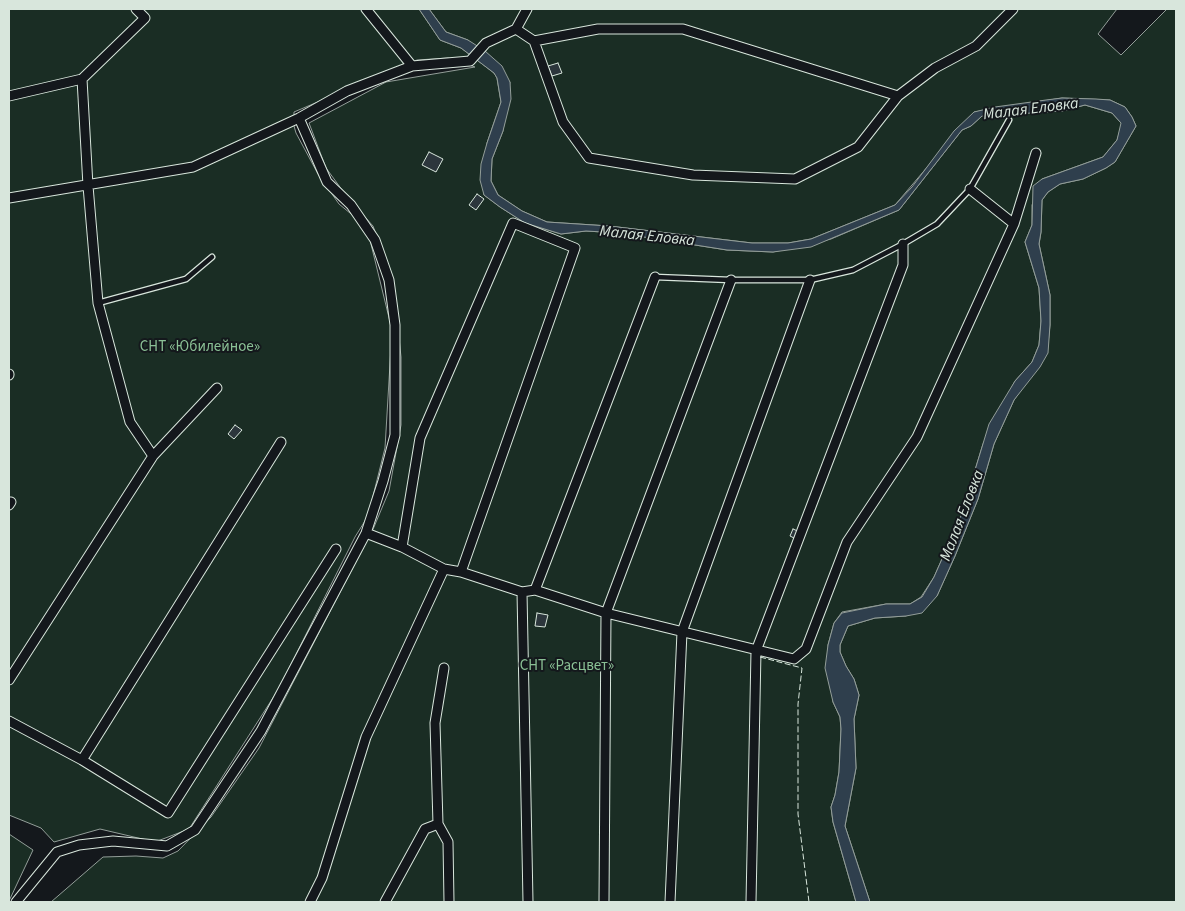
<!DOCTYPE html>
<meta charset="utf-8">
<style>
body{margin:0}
#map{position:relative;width:1185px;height:911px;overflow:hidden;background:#14181c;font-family:"Source Sans 3",sans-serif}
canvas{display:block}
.frame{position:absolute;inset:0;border:10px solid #d8e6dc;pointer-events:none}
</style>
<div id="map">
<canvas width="1185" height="911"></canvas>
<div class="frame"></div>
</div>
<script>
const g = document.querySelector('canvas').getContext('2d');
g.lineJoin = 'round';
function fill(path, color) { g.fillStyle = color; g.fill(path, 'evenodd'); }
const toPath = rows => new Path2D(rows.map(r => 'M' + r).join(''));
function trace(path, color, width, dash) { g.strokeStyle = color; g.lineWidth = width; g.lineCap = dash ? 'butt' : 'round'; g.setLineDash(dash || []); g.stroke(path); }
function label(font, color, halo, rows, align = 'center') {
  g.font = font + ' "Source Sans 3",sans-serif'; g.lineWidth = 4; g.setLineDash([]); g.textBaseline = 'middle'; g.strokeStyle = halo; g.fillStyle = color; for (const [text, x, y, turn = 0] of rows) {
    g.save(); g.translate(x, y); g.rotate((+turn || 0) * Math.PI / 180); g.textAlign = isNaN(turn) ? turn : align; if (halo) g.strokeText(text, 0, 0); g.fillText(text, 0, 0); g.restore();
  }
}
const green = toPath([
 [9,9,419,9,440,40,461,48,494,73,497,78,501,102,487,143,484,195,500,207,525,223,561,234,586,231,619,233,727,250,773,252,831,239,899,210,962,130,971,126,982,116,1062,111,1085,105,1112,113,1122,124,1117,140,1103,157,1042,179,1032,205,1032,225,1025,242,1039,288,1041,321,1039,345,1032,362,1015,381,983,444,961,516,934,577,921,597,910,604,886,604,842,612,834,623,828,645,833,702,840,717,841,729,839,772,835,795,831,807,833,822,856,902,51,902,103,857,136,856,163,858,178,851,211,817,259,748,374,527,389,491,401,425,401,357,393,279,373,226,348,198,326,168,309,123,386,82,475,67,448,58,417,60,294,112,294,126,296,133,318,174,339,204,356,218,370,240,392,330,385,448,368,516,355,537,278,690,189,829,155,842,100,829,54,842,41,828,9,815,9,9],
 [429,9,1117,9,1098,34,1121,55,1167,9,1176,9,1176,902,870,902,845,826,856,768,854,719,859,695,854,679,846,666,840,652,840,645,848,626,875,618,906,616,937,596,955,556,978,499,994,444,1014,400,1047,353,1050,325,1050,295,1039,244,1041,232,1042,200,1048,192,1060,184,1083,179,1106,168,1115,162,1136,126,1132,117,1125,107,1110,100,1062,98,974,112,895,205,811,239,788,243,752,243,609,226,547,222,522,211,498,195,491,181,492,159,503,131,510,82,468,40,446,32,429,9],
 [9,834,33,850,9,901,9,834]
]);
fill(green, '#1a2d24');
trace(green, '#939e99', 1);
const water = toPath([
 [419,9,429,9,446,32,468,40,485,51,502,66,510,82,511,99,503,131,492,159,491,181,498,195,522,211,547,222,609,226,752,243,788,243,811,239,895,205,912,187,954,131,974,112,995,107,1046,100,1062,98,1096,99,1110,100,1125,107,1132,117,1136,126,1115,162,1106,168,1083,179,1060,184,1048,192,1042,200,1041,232,1039,244,1050,295,1050,325,1048,353,1040,367,1014,400,994,444,978,499,955,556,937,596,922,613,906,616,875,618,848,626,840,645,840,652,846,666,854,679,859,695,854,719,856,768,845,826,870,902,856,902,833,822,831,807,835,795,839,772,841,729,840,717,833,702,825,668,828,645,834,623,842,613,886,604,910,604,922,597,934,577,961,516,989,424,1015,381,1032,362,1039,345,1041,321,1039,288,1025,242,1032,225,1033,186,1042,179,1103,157,1117,140,1121,123,1112,113,1085,105,1062,111,982,116,971,126,962,130,899,210,811,247,773,252,727,250,619,233,586,231,561,234,525,223,500,207,484,195,480,180,481,164,487,143,501,102,497,78,494,73,461,48,440,40,419,9]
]);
fill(water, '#2f3f4d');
trace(water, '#939e99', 1);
const building = toPath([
 [558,63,562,73,552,76,548,66,558,63],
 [429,152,443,159,436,172,422,165,429,152],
 [477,194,484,199,476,210,469,205,477,194],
 [235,425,242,430,234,439,228,434,235,425],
 [793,529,800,532,796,539,790,536,793,529],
 [537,613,548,615,545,627,535,626,537,613]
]);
fill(building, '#2c363c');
trace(building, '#d8e6dc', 1);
const lane = toPath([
 [655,277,731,280,810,280,853,270,903,244,937,224,970,189,1009,120],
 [98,303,186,279,212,257]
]);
const street = toPath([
 [366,9,412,66],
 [516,29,534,41,563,122,589,158,693,175,795,179,858,147,898,96,935,68,976,46,1013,9],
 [534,41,598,29,683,29,898,96],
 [82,79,88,186,98,303,130,422,153,456],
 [9,96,82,79,145,18,136,9],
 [970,189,1014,224],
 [9,198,193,167,299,118,347,91,412,66,470,61,486,43,516,29,527,9],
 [9,374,9,375],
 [9,505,11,502],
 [366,533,402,547,444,569,461,572,522,592,535,590,606,613,794,659,806,649,847,542,917,437,1014,224,1036,153],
 [402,547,420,438,513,223,575,248,461,572],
 [535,590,655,277],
 [522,592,528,902],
 [444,668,435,723,438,824,448,842,449,902],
 [9,680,153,456,217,388],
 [9,721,82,760,168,813,336,549],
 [82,760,281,442],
 [16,902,57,852,79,845,113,841,167,846,195,830,261,731,366,533,383,481,395,435,395,325,389,280,375,240,351,205,327,182,299,118],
 [310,902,322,878,366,737,444,569],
 [385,902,425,829,438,824],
 [604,902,606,613,731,280],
 [670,902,682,632,810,280],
 [751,902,756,651,903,265,903,244]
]);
trace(lane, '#d8e6dc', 7);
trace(street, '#d8e6dc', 11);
trace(lane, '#14181c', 4.5);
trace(street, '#14181c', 9);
trace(toPath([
 [760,657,802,668,798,704,798,814,809,902]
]), '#d8e6dc', 1, [6, 2.5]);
label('15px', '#8ac095', '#14181c', [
 ["СНТ «Юбилейное»",200,348],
 ["СНТ «Расцвет»",567,667]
]);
label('italic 16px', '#d8e6dc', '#14181c', [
 ["Малая Еловка",1031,110,-7],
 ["Малая Еловка",647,237,6],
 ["Малая Еловка",963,516,-69]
]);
</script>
